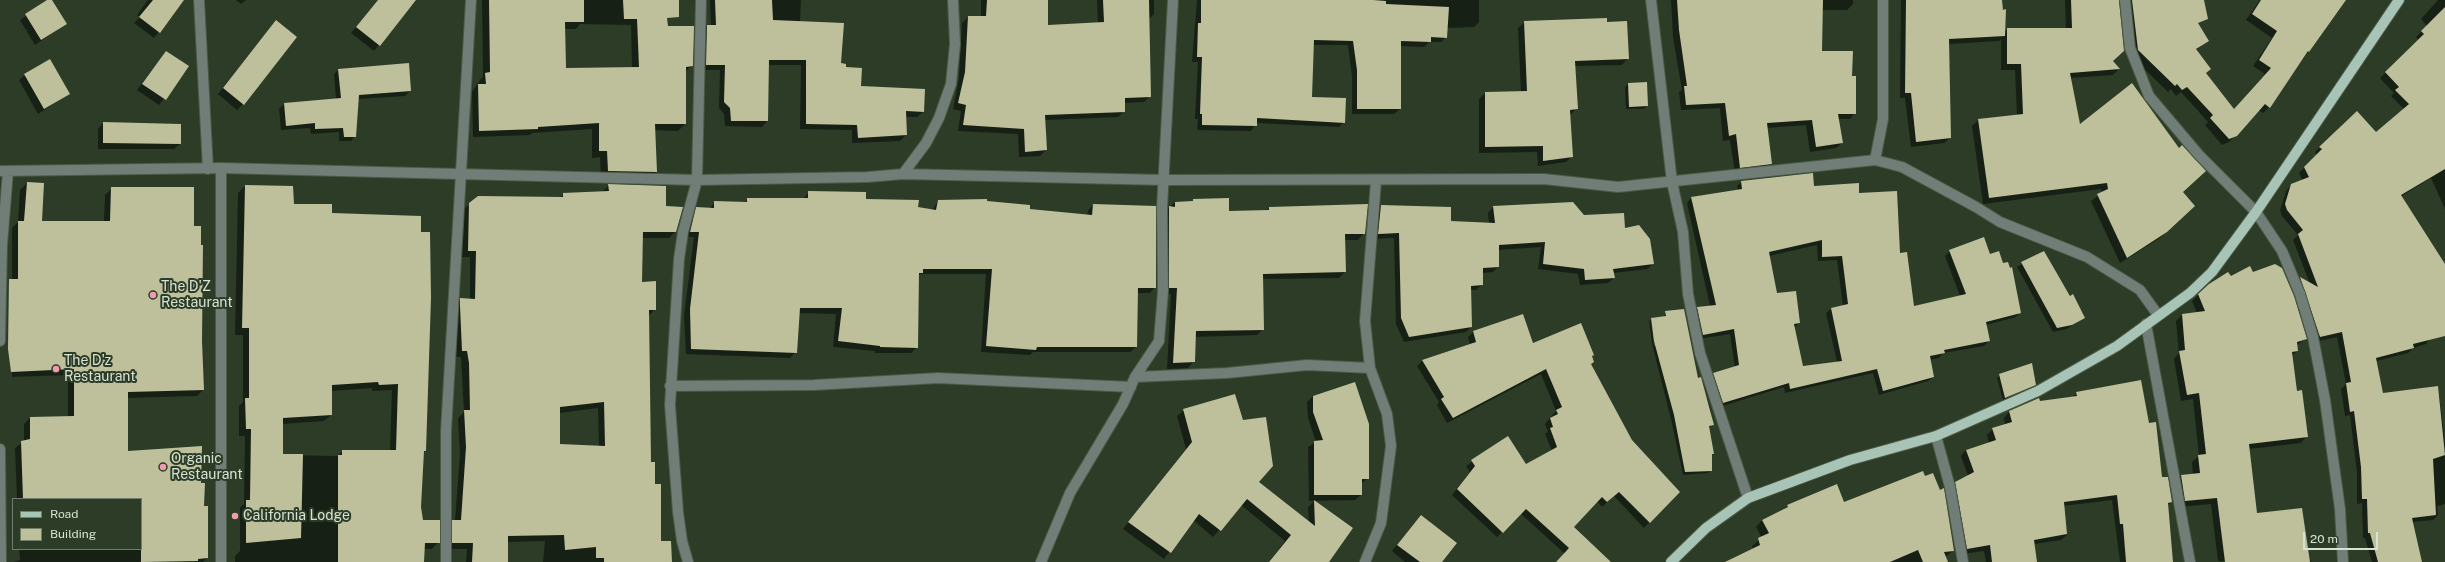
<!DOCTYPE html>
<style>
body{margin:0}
#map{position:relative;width:2445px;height:562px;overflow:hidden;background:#2c3c26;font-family:"Public Sans",sans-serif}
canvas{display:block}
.legend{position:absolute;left:12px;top:498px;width:130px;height:52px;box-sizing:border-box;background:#2c3c26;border:1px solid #717e6c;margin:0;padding:5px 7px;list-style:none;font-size:12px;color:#d8e2d4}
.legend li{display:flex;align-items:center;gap:8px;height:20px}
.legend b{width:20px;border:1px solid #717e6c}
.scale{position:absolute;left:2303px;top:532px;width:75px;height:18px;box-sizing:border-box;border:2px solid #d8e2d4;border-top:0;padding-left:5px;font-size:12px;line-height:14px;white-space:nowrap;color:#d8e2d4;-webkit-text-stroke:3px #2c3c26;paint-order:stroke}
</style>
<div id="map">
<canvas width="2445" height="562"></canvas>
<ul class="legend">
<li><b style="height:5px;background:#a8c4b6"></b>Road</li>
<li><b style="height:11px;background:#bdc09b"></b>Building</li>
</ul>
<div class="scale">20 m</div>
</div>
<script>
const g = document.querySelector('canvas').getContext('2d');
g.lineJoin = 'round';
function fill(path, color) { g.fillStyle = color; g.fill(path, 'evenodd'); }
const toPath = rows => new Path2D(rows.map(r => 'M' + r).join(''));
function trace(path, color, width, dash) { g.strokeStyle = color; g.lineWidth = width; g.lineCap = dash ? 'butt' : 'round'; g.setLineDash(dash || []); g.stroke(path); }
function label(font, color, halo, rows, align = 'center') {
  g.font = font + ' "Public Sans",sans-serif'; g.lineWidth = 4; g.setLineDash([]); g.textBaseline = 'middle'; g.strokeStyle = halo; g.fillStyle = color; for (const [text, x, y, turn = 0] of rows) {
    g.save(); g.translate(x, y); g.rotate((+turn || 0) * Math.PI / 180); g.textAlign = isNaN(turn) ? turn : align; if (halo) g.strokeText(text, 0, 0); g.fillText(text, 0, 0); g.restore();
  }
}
fill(toPath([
 [49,0,66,24,35,45,20,20],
 [148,0,182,0,154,38,134,23,140,17,137,15],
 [236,0,246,0,241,4],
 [378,0,415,0,374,51,351,33],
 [482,0,666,0,667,27,692,65,685,72,685,124,678,131,654,130,656,172,649,179,601,178,600,157,592,158,592,129,532,133,530,135,473,137,472,92,483,76],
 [580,24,631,25,632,68,565,69,564,29,576,29],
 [710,0,801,0,800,22,860,87,923,112,917,117,905,117,906,135,900,141,852,143,852,130,800,129,801,65,768,65,767,121,762,127,725,126,724,114,719,108,720,70,701,70,702,32,707,26,711,26],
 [981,0,1047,0,1047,26,1098,23,1097,0,1154,0,1154,14,1148,20,1150,96,1144,102,1124,103,1124,111,1118,117,1045,120,1046,150,1040,156,1019,157,1018,134,958,131,961,111,953,109,959,78,962,23,968,17,981,17],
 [1197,0,1479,0,1479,22,1474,27,1447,28,1446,37,1441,42,1429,42,1424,47,1400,46,1400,109,1394,114,1352,114,1352,76,1348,45,1313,45,1311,98,1344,122,1339,127,1256,123,1251,131,1197,130,1198,119,1195,119,1198,62,1192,62],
 [1671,0,1853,0,1853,4,1847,10,1822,10,1821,52,1851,77,1855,113,1850,119,1838,119,1842,143,1836,148,1810,152,1806,125,1766,128,1771,164,1765,170,1735,173,1730,140,1723,141,1720,108,1681,110,1679,92,1682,90,1673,37],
 [1901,0,2001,0,2004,32,2007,29,2066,29,2065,0,2120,0,2112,61,2119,69,2113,75,2070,78,2080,126,2182,192,2194,206,2160,238,2120,263,2091,201,2102,193,2101,189,1983,204,1972,126,1978,120,2017,116,2015,70,2001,70,2001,39,1999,41,1948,44,1950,138,1944,143,1911,147,1905,98,1900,98],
 [2121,0,2197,0,2197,23,2208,40,2195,51,2205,74,2233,110,2265,74,2253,66,2272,38,2246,20,2260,0,2345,0,2269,107,2263,113,2259,110,2229,142,2222,145,2205,125,2208,122,2181,92,2176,96,2171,89,2168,92,2132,57],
 [2438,0,2445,0,2445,209,2431,178,2400,197,2445,266,2445,319,2426,344,2413,348,2408,353,2376,361,2383,394,2438,387,2445,441,2445,504,2437,506,2438,515,2433,520,2412,522,2421,562,2372,562,2365,538,2363,538,2362,503,2357,504,2357,472,2350,415,2345,416,2341,389,2346,384,2337,337,2314,342,2295,284,2300,279,2310,284,2293,240,2298,235,2282,216,2280,210,2286,191,2291,185,2303,181,2299,173,2317,155,2315,152,2320,147,2376,134,2404,109,2391,96,2394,93,2380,78,2419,40,2416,37,2427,26,2421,19],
 [1525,22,1606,23,1628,58,1622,65,1574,66,1576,109,1570,115,1572,156,1566,162,1538,166,1537,152,1479,153,1479,99,1485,93,1521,92,1518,28],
 [271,27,243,104,237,110,218,94],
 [166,52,188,67,159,105,137,90],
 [339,69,410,91,405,96,357,99,355,136,351,141,339,141,339,132,311,134,310,128,281,130,279,109,284,104,336,100,334,74],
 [25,75,69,94,38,114,19,80],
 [1646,83,1647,106,1644,109,1626,109,1625,87,1628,84],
 [103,123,180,144,174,149,98,149,98,129],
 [1742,182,1813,187,1858,194,1899,254,1914,308,1960,296,1945,256,1950,251,1989,256,2020,312,2016,317,1986,325,1989,341,1984,346,1943,353,1939,358,1930,360,1933,377,1928,381,1879,395,1873,373,1785,393,1784,387,1719,407,1709,379,1714,374,1735,368,1730,334,1698,339,1693,313,1698,308,1710,306,1687,203,1691,198,1738,190,1737,186],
 [1817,245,1818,261,1837,260,1843,306,1831,309,1826,313,1837,362,1802,367,1794,328,1799,323,1776,294,1769,256],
 [27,183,41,222,104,222,105,195,112,188,193,227,203,390,197,396,127,398,127,452,200,484,207,558,203,562,13,562,20,560,19,549,141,549,141,499,17,499,15,448,24,441,24,424,30,418,68,417,68,375,12,377,12,228,18,222,20,190],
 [609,185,666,207,676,231,669,238,642,238,641,283,654,310,648,317,650,463,654,485,660,543,671,562,543,562,545,541,507,542,507,562,466,562,467,549,447,549,447,527,455,521,460,454,458,418,464,412,461,357,456,357,454,306,461,299,470,300,470,257,462,257,463,210,470,204,560,198,564,194,602,192],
 [598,408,599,446,559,445,559,413],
 [245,186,293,205,331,214,425,451,423,453,420,507,422,521,438,542,432,549,423,549,423,562,235,562,235,556,240,551,240,508,244,504,245,436,239,436,239,406,243,402,243,335,235,335,238,193],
 [372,388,372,391,392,390,390,451,343,451,337,456,282,455,282,424,324,421,331,415,331,391],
 [809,192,932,210,938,201,986,202,1028,209,1087,215,1088,211,1093,205,1155,287,1150,293,1137,293,1136,347,1130,352,1033,352,1030,355,981,352,986,274,920,274,918,277,917,347,911,353,875,353,875,351,833,347,836,314,798,313,796,352,790,358,686,354,684,316,694,237,685,237,691,214,697,208,709,209,715,202,744,203,748,199,803,199],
 [1194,200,1228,212,1266,211,1269,208,1364,233,1358,240,1344,240,1345,272,1339,278,1263,279,1263,329,1257,335,1195,337,1194,361,1188,368,1167,369,1171,294,1164,294,1163,213,1175,202,1191,202],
 [1381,206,1450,222,1489,224,1488,213,1493,207,1584,216,1624,229,1653,263,1648,269,1613,273,1614,278,1608,283,1580,285,1578,274,1538,269,1541,247,1498,250,1498,267,1493,272,1482,273,1482,285,1476,290,1470,290,1471,327,1466,332,1404,342,1396,324,1394,238,1373,239,1376,211],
 [2043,252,2084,317,2067,329,2053,332,2017,267],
 [2252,273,2306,338,2296,346,2297,351,2292,356,2296,392,2307,436,2301,443,2249,449,2256,514,2312,562,2218,561,2211,504,2179,507,2175,483,2181,476,2193,475,2192,462,2199,456,2193,399,2181,401,2174,359,2179,353,2176,321,2182,315,2197,313,2192,301,2209,285],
 [1666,312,1698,379,1700,378,1710,407,1713,424,1708,428,1713,454,1711,456,1711,471,1708,473,1683,475,1671,419,1652,344,1649,321,1651,320,1654,346,1656,346,1651,319,1664,317],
 [1474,331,1591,357,1590,365,1632,440,1679,492,1644,528,1614,496,1602,507,1597,501,1573,527,1609,562,1557,562,1565,554,1520,513,1497,537,1452,495,1470,472,1466,466,1508,438,1525,465,1552,451,1545,434,1548,431,1545,424,1556,411,1541,374,1447,423,1437,405,1439,402,1417,366,1422,361,1470,345,1468,337],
 [2000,375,2035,384,2003,400,1997,378],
 [2077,393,2148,424,2161,479,2171,502,2167,506,2172,562,2120,562,2112,500,2063,506,2067,535,2061,540,2034,544,2036,562,1986,562,1984,551,1962,554,1950,488,1968,476,1961,456,1966,450,1989,443,1987,435,1993,429,2005,425,2004,418,2009,412,2039,402,2072,398],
 [1313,396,1368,478,1361,484,1361,495,1355,500,1309,501,1308,447,1316,442,1308,418,1307,402],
 [1184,410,1258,483,1309,523,1308,507,1314,501,1326,562,1269,562,1285,541,1241,505,1213,537,1193,520,1164,559,1123,529,1186,449,1177,416],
 [1843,504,1953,551,1945,557,1947,562,1728,562,1753,549,1752,546,1762,538,1756,527,1762,520,1782,511,1788,506],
 [1415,522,1441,562,1405,562,1392,551]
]), '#0007');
fill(toPath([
 [47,0,52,0,67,24,41,40,25,14],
 [153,0,184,0,160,33,139,17],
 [378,0,416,0,380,46,356,27],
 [489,0,584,0,584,22,565,22,566,68,639,67,637,19,624,19,623,0,679,0,679,17,667,18,668,26,694,26,693,66,686,67,686,124,655,124,657,172,608,171,607,151,599,151,599,123,538,127,538,129,479,131,478,84,486,84,485,73,490,72],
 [715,0,772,0,773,20,844,23,841,63,846,64,846,67,862,68,861,86,925,89,924,112,906,111,907,135,858,138,857,125,806,124,806,60,769,60,768,121,731,121,730,108,724,102,725,65,706,65,707,25,716,25],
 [987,0,1048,0,1048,25,1104,22,1103,0,1149,0,1151,97,1125,98,1125,112,1045,115,1047,150,1025,152,1024,129,963,125,966,105,958,103,965,72,968,16,986,16],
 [1201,0,1373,0,1386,1,1386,4,1449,7,1447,38,1431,37,1431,42,1401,41,1401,109,1357,109,1357,70,1353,41,1314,40,1312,97,1346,98,1345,123,1257,118,1257,126,1202,125,1202,114,1200,114,1202,57,1197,57,1198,23,1201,23],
 [1677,0,1823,0,1822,51,1853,51,1852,76,1856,76,1856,114,1838,114,1843,143,1816,147,1812,120,1767,123,1772,164,1740,168,1736,134,1729,136,1725,103,1686,105,1684,86,1687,86,1679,30],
 [1906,0,2002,0,2003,10,2006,9,2005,36,1949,39,1951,138,1916,142,1911,93,1905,93],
 [2071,0,2119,0,2124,51,2113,61,2120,69,2070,73,2080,124,2132,83,2179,148,2182,145,2206,171,2183,192,2195,206,2167,232,2127,258,2097,194,2108,189,2107,183,1989,198,1978,119,2023,114,2021,64,2007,64,2007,28,2072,28],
 [2132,0,2204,0,2208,19,2198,23,2209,41,2196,49,2211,69,2206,73,2234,109,2271,68,2259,60,2277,31,2252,14,2261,0,2346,0,2309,52,2308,51,2270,108,2265,104,2237,136,2229,139,2210,118,2213,115,2187,87,2182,90,2177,84,2175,86,2138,50],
 [2445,7,2445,169,2401,195,2445,264,2445,336,2413,344,2414,348,2376,358,2383,393,2438,386,2445,455,2433,459,2436,515,2412,518,2422,562,2378,562,2370,533,2368,533,2367,499,2362,499,2361,467,2354,411,2350,412,2346,383,2351,382,2342,332,2320,337,2300,277,2318,287,2298,234,2303,230,2287,210,2285,204,2291,184,2309,177,2304,167,2322,149,2319,147,2357,111,2376,132,2409,104,2395,90,2399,87,2385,72,2424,34,2421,31],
 [1607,18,1607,22,1627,21,1629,59,1575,61,1578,109,1570,110,1573,157,1543,161,1543,146,1485,147,1485,92,1527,91,1524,21],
 [276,20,297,37,244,105,223,88],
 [166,51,189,66,166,100,142,84],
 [50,59,70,94,44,109,24,74],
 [409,63,411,91,359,95,356,137,344,137,343,128,315,129,315,123,286,126,284,103,341,98,338,69],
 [1647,82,1648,106,1629,107,1628,83],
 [103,122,181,124,181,144,103,143],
 [1813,173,1814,186,1859,183,1859,193,1897,191,1900,253,1907,252,1914,306,1966,294,1949,250,1984,237,1990,254,1999,251,2003,263,2008,262,2010,268,2012,267,2021,313,1986,322,1990,341,1944,350,1945,353,1930,356,1934,377,1883,391,1877,369,1790,389,1789,383,1723,403,1713,373,1739,365,1734,329,1703,335,1697,307,1716,305,1691,197,1742,189,1741,181],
 [1822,240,1822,257,1842,256,1848,304,1831,308,1842,361,1803,366,1794,324,1800,323,1796,291,1777,293,1769,252],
 [27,182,44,183,42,221,110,221,111,187,194,187,194,226,201,226,201,245,203,245,202,341,204,390,128,392,128,451,202,446,201,483,205,483,204,506,208,506,208,558,198,559,198,561,141,562,141,499,23,499,21,441,30,439,30,417,74,416,74,369,11,372,8,349,9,279,18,279,18,221,24,221],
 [608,184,666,186,666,206,683,207,676,232,643,232,642,282,656,281,656,310,649,310,651,462,655,462,655,484,661,484,661,541,671,541,672,562,604,562,604,558,596,558,596,547,565,550,564,535,508,536,508,562,472,562,473,543,452,543,452,520,461,520,466,447,464,410,470,410,469,363,467,351,462,351,460,306,460,298,475,299,476,251,468,251,469,203,478,196,563,197,563,193,609,191],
 [604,402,605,446,560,444,560,407],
 [245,185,293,186,294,204,332,204,332,213,421,216,421,232,430,232,431,298,426,451,424,451,421,507,423,520,440,520,440,543,425,543,424,562,338,562,338,455,342,455,342,450,396,450,398,384,379,385,378,382,332,385,332,415,283,418,283,454,303,454,301,538,246,543,246,500,250,500,251,429,246,429,245,398,249,398,249,328,242,328],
 [808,191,866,192,866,199,919,200,918,207,936,210,938,200,987,199,987,201,1030,205,1030,209,1092,215,1093,204,1156,206,1156,288,1138,288,1137,347,1037,347,1036,350,986,346,992,269,923,269,923,273,919,273,918,348,880,347,880,346,838,341,842,308,800,308,797,353,691,349,690,309,699,232,690,232,696,207,714,208,714,201,747,202,747,198,808,198],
 [1229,198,1229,211,1269,210,1269,207,1368,204,1365,234,1345,234,1346,272,1263,274,1264,330,1196,331,1195,362,1173,363,1177,288,1169,288,1169,206,1175,207,1175,202,1193,201,1193,199],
 [1573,202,1584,215,1624,213,1625,228,1639,225,1650,239,1654,264,1613,269,1615,278,1585,280,1584,269,1543,264,1545,242,1499,245,1499,267,1483,268,1483,285,1471,286,1472,327,1409,337,1401,318,1399,233,1378,234,1381,205,1451,207,1451,221,1495,223,1493,206],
 [2044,251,2070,296,2073,294,2085,318,2072,325,2057,328,2021,262],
 [2275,264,2282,268,2294,296,2307,339,2297,342,2298,351,2292,352,2297,391,2302,390,2308,437,2249,444,2257,513,2302,508,2310,562,2225,562,2217,498,2185,501,2181,475,2200,473,2198,455,2206,454,2199,393,2187,395,2179,351,2185,350,2182,314,2205,311,2198,294,2209,284,2228,272,2231,276,2250,266,2253,272],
 [1684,309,1698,378,1701,377,1714,425,1709,426,1714,454,1712,454,1712,471,1685,472,1674,415,1654,341,1651,318,1666,316,1665,311],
 [1523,314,1533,343,1581,323,1594,355,1592,356,1594,362,1591,364,1632,440,1680,492,1650,523,1619,492,1607,502,1602,497,1574,527,1611,562,1556,562,1569,548,1526,509,1503,533,1457,489,1475,466,1471,460,1508,436,1526,464,1557,447,1550,428,1553,427,1550,418,1558,414,1556,410,1562,407,1546,369,1453,418,1441,399,1444,397,1422,360,1476,342,1473,331],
 [2032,363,2036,385,2005,398,1999,374],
 [2141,380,2149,423,2156,422,2162,477,2168,477,2172,502,2168,503,2173,562,2126,562,2123,524,2120,524,2117,495,2064,502,2067,534,2034,540,2037,562,1992,562,1990,545,1967,549,1955,482,1974,472,1966,450,1996,440,1992,428,2012,422,2009,411,2039,398,2040,401,2077,396,2076,392],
 [1355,382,1369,424,1369,479,1362,479,1362,495,1314,495,1314,441,1323,440,1313,412,1313,396],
 [1235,394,1243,420,1266,417,1273,466,1259,482,1315,526,1314,500,1353,528,1329,562,1269,562,1291,535,1247,499,1221,531,1199,514,1171,553,1128,522,1192,442,1183,409],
 [1923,471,1925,476,1933,473,1940,490,1944,488,1954,551,1944,552,1948,562,1923,562,1918,550,1890,562,1725,562,1760,545,1758,538,1769,533,1762,520,1788,507,1787,505,1837,484,1844,502],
 [1421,515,1457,543,1442,562,1420,562,1397,545]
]), '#bdc09b');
const minor = toPath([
 [199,0,208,169],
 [1651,0,1672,182,1683,232,1688,294,1700,353,1748,498],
 [2125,0,2130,48,2149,96,2199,155,2256,212,2282,251,2300,294,2313,337,2325,400,2340,509,2343,562],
 [1875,160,1883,119,1883,0],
 [221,168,221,562],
 [0,171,221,168,697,180,868,177,903,174,1164,180,1544,179,1618,187,1875,160,1902,167,1976,207,2000,222,2087,257,2140,290,2158,315],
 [903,174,926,143,939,118,951,84,955,44,953,0],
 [2146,324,2190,562],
 [0,341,2,245,8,171],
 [1135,377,1227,373,1307,365,1370,368],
 [670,386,814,385,938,378,1131,387],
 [1936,436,1950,487,1963,562],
 [0,449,1,562],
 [446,562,446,431,471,0],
 [688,562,682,541,678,512,670,405,679,259,683,232,697,180,701,0],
 [1041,562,1070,493,1123,404,1135,377,1159,341,1163,291,1162,208,1173,0],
 [1365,562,1381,523,1391,446,1387,414,1370,368,1365,321,1376,181]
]);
const major = toPath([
 [1671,562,1706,528,1748,498,1850,460,1936,436,2038,391,2117,346,2190,293,2212,272,2256,212,2399,0]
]);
trace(minor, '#4b5a45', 12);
trace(major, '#4b5a45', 12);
trace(minor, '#707e77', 10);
trace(major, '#a8c4b6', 10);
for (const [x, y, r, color] of [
 [153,295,4,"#f29ab0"],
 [56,369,4,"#f29ab0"],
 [163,467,4,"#f29ab0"],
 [235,516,4,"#f29ab0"]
]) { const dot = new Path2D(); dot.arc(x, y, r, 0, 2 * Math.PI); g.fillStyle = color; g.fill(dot); trace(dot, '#2c3c26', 1.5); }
label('14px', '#d8e2d4', '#2c3c26', [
 ["The D'Z",161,287],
 ["Restaurant",161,303],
 ["The D'z",64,361],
 ["Restaurant",64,377],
 ["Organic",171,459],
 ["Restaurant",171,475],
 ["California Lodge",243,516]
], 'left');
</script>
